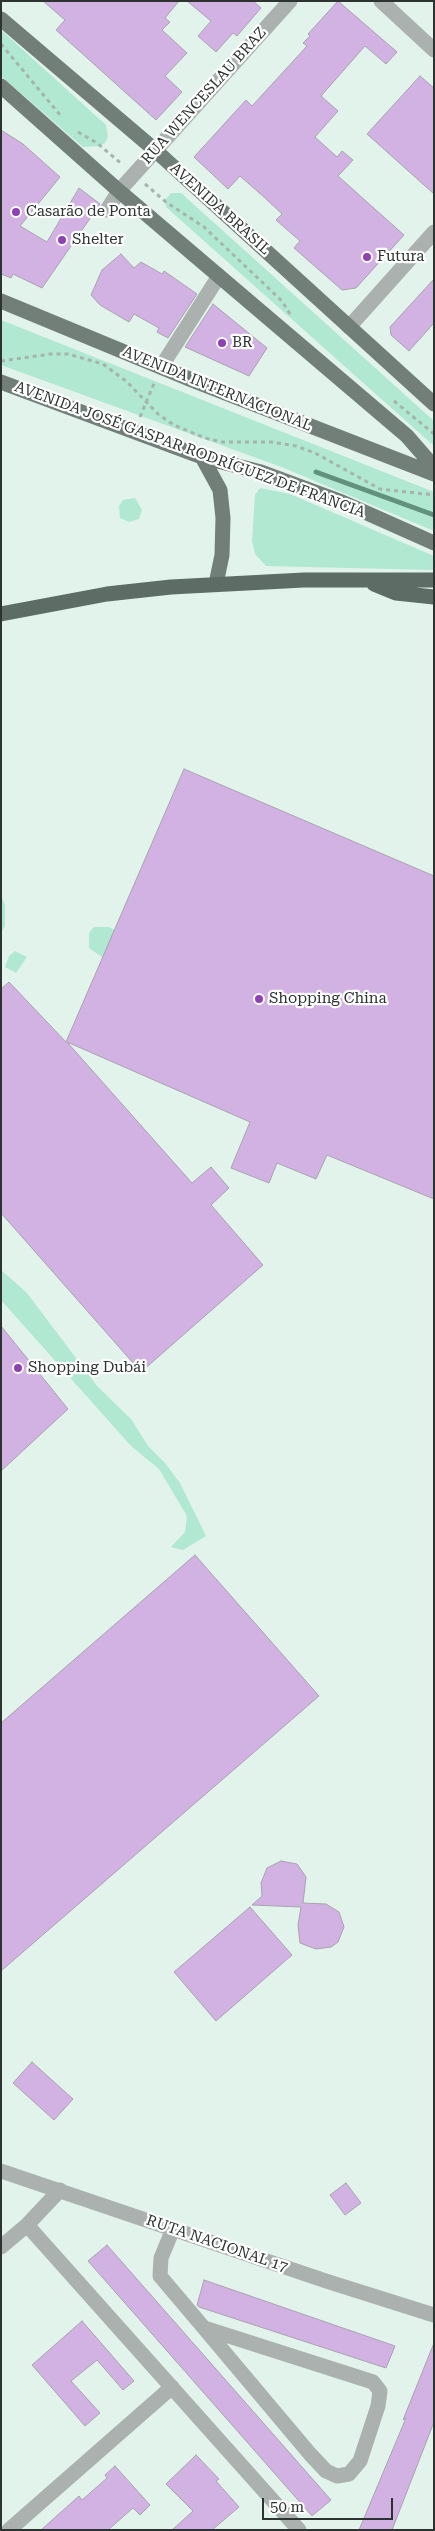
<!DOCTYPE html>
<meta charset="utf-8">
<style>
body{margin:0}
#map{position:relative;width:435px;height:2531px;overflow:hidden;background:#e1f3eb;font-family:"Roboto Serif",serif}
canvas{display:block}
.frame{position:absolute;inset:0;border:2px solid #2c3330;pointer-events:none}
.scale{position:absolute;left:262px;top:2498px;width:131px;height:22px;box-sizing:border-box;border:2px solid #2c3330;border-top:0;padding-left:6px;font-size:15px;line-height:18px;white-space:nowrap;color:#2c3330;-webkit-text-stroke:4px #fff;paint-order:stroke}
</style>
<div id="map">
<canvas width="435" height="2531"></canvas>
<div class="frame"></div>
<div class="scale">50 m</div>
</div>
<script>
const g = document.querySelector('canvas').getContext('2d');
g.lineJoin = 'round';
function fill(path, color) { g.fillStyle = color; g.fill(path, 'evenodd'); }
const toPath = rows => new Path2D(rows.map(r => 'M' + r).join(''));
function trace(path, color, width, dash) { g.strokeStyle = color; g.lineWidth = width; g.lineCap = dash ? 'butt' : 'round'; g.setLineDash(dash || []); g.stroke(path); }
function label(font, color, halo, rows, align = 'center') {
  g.font = font + ' "Roboto Serif",serif'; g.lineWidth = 4.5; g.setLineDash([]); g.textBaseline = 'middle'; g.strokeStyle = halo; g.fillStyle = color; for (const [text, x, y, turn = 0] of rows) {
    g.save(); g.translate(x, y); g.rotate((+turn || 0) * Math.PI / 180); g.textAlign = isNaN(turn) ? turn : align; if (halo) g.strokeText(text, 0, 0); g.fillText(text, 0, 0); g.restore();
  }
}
fill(toPath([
 [1,30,106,125,108,137,105,143,99,146,83,147,1,76],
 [171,193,181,193,434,421,434,446,166,207,165,200],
 [1,320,434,492,434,531,284,468,1,365],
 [260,488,290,494,434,556,434,570,266,566,255,554,252,541,255,495],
 [135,498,142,510,139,519,129,522,120,518,119,506,123,500],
 [1,895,5,905,5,926,1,933],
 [94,927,109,927,117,931,114,947,102,957,89,948,89,933],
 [15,951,27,957,16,973,5,967,9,956],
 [1,1270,27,1293,97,1386,131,1419,148,1446,165,1463,180,1483,206,1536,183,1550,171,1547,185,1532,187,1516,159,1469,131,1446,1,1300]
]), '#b0e8d1');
trace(toPath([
 [316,472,434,515]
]), '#62917e', 5);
const building = toPath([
 [43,1,179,1,165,18,170,22,162,30,187,53,165,76,182,92,156,120,56,30,65,20,43,1],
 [187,1,253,1,261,8,237,36,233,33,216,52,198,36,211,21,187,1],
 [338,1,397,52,386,64,365,46,321,96,338,111,315,137,337,157,342,151,353,160,338,176,404,235,356,288,342,290,294,248,300,241,276,220,282,214,265,198,240,176,228,189,194,157,246,100,252,106,307,46,303,43,310,36,308,34,338,1],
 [420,76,434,88,434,194,367,134,420,76],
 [1,130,23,144,60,177,20,226,47,242,79,188,100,204,42,288,13,274,11,278,1,274,1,130],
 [121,254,134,268,141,262,162,274,164,271,197,294,168,338,157,332,159,328,134,314,129,322,100,305,91,295,102,270,121,254],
 [434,279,434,323,409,351,391,335,390,327,434,279],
 [213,304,267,348,249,376,185,347,213,304],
 [184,769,434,876,434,1199,327,1155,316,1179,277,1163,269,1183,231,1168,250,1122,67,1042,192,1183,211,1167,229,1188,211,1205,263,1265,141,1372,1,1213,1,989,9,982,66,1042,184,769],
 [1,1326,68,1409,1,1471,1,1326],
 [195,1555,319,1696,1,1971,1,1723,195,1555],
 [281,1861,297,1864,306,1877,303,1903,326,1904,339,1912,344,1927,338,1942,331,1947,316,1949,300,1943,298,1925,301,1907,252,1905,262,1896,261,1883,267,1868,281,1861],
 [250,1907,292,1955,216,2021,174,1972,250,1907],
 [32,2062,73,2099,54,2120,13,2083,32,2062],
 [346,2183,361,2203,345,2215,330,2195,346,2183],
 [107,2245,331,2500,312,2516,88,2261,107,2245],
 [204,2280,395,2346,386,2368,199,2307,197,2305,204,2280],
 [82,2321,134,2381,123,2390,97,2360,71,2381,100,2413,85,2426,32,2365,82,2321],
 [434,2343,434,2422,392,2530,359,2530,406,2418,403,2420,434,2343],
 [196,2455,219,2479,216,2481,239,2507,212,2530,172,2530,193,2511,166,2484,196,2455],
 [115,2466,150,2505,140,2515,133,2508,108,2530,41,2530,79,2496,82,2500,107,2478,105,2475,115,2466]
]);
fill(building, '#d2b2e3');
trace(building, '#aaa1af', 1);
trace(toPath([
 [1,44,61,116],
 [78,132,97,143,123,165],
 [145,184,166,202,204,227,282,301,290,314],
 [1,361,51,354,68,354,103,364,126,381,158,414,174,425,205,438,222,442,271,442,296,446,315,453,380,489,434,495],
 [394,401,434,434],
 [140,417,155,381]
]), '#a5b4ad', 3, [4, 4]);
trace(toPath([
 [381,1,434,50],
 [107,210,119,191,290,1],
 [349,327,434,232],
 [161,367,219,276],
 [1,2171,326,2281,434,2315],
 [60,2190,27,2225,299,2530],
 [173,2229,161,2258,160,2276,204,2328,310,2454,326,2471,337,2476,349,2474,360,2461,378,2406,380,2391,373,2382,204,2328],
 [1,2247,27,2225],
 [9,2530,172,2387]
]), '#aab1ae', 15);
trace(toPath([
 [1,19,155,150,434,404],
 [1,86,119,191,407,436,434,467],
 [1,301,192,380,434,474],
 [1,382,202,457,261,472,342,502,434,543],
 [202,457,220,490,223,518,222,555,216,584]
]), '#727f79', 15);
trace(toPath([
 [374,584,396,593,434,597],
 [1,614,107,594,171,587,304,580,434,580]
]), '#5d6d66', 15);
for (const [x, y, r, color] of [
 [16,212,5,"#8e41b2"],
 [62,240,5,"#8e41b2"],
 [367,257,5,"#8e41b2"],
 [222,343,5,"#8e41b2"],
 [259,999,5,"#8e41b2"],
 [18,1368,5,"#8e41b2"]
]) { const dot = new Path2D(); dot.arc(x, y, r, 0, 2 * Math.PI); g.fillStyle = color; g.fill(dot); trace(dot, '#fff', 2); }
label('15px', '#2c3330', '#fff', [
 ["RUA WENCESLAU BRAZ",204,96,-48],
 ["AVENIDA BRASIL",220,209,42],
 ["AVENIDA INTERNACIONAL",217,389,22],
 ["AVENIDA JOSÉ GASPAR RODRÍGUEZ DE FRANCIA",190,450,20],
 ["RUTA NACIONAL 17",217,2244,19]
]);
label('15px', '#2c3330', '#fff', [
 ["Casarão de Ponta",26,212],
 ["Shelter",72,240],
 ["Futura",377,257],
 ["BR",232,343],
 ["Shopping China",269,999],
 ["Shopping Dubái",28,1368]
], 'left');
</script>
